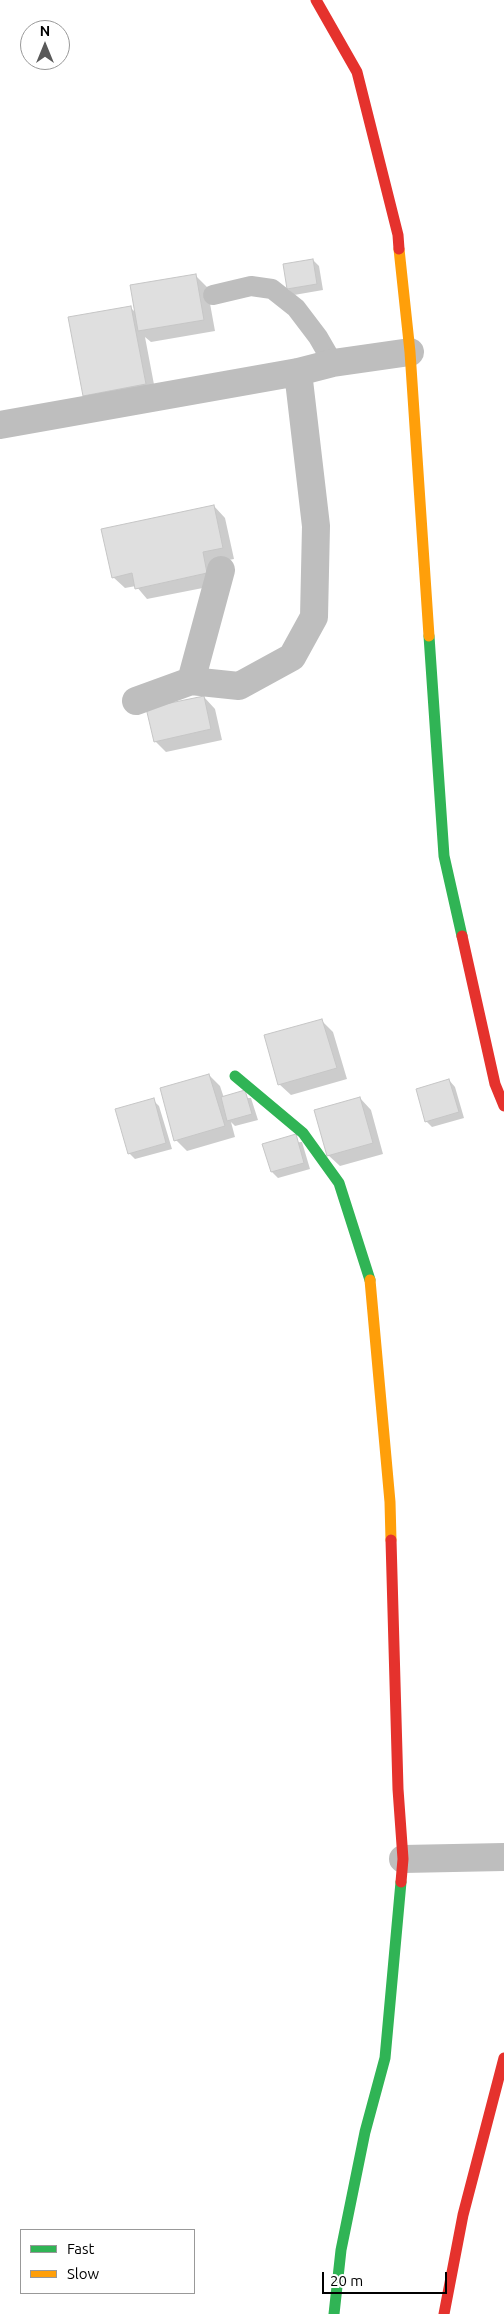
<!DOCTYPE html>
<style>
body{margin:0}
#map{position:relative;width:504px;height:2314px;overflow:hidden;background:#fff;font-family:Ubuntu,sans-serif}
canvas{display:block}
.legend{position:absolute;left:20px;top:2229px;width:175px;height:65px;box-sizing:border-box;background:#fff;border:1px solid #999;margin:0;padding:6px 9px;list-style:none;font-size:15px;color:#000}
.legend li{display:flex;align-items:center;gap:10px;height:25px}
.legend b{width:25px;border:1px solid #999}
.north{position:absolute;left:20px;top:20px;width:50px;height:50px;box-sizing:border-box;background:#fff;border:1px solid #999;border-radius:50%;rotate:0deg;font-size:14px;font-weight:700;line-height:20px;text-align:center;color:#000}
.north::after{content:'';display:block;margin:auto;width:18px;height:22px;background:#595959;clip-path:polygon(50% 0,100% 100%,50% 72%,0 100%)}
.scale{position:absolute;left:322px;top:2272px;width:125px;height:22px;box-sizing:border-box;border:2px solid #000;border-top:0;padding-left:6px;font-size:15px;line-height:18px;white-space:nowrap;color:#000;-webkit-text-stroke:4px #fff;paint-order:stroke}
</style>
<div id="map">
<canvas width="504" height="2314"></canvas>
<ul class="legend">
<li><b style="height:6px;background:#30b455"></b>Fast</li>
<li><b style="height:6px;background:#ff9f0a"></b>Slow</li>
</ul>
<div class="north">N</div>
<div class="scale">20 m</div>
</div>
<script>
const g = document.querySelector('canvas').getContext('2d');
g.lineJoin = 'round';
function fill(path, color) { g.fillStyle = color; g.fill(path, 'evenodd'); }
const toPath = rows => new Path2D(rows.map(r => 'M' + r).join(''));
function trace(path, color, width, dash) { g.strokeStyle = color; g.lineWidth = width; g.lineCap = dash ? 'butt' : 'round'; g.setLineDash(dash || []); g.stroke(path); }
fill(toPath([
 [313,260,319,266,323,290,294,295,288,289],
 [195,275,207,287,215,331,151,342,145,337,156,395,95,406,84,395,130,307,136,313],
 [214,506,225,518,234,559,213,563,218,585,147,599,136,586,125,588,113,577],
 [204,697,215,709,222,740,166,752,155,741],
 [321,1020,333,1032,347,1079,291,1095,279,1084],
 [209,1075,220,1086,224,1098,251,1098,258,1120,235,1126,231,1122,235,1137,187,1151,176,1140],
 [449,1080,455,1087,464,1118,432,1127,426,1121],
 [360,1098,371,1110,383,1154,340,1166,328,1155],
 [153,1100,159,1106,172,1149,135,1159,129,1153],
 [302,1142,310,1169,278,1178,272,1172,264,1145]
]), '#0003');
const building = toPath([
 [313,259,317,284,287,289,283,264,313,259],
 [196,274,204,320,138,331,130,285,196,274],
 [131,306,146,384,83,396,68,317,131,306],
 [214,505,223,548,203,552,207,573,135,589,132,573,112,578,101,529,214,505],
 [204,696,211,729,154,742,146,708,204,696],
 [322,1019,337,1068,278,1085,264,1035,322,1019],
 [209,1074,225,1126,174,1141,160,1088,209,1074],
 [449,1079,459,1112,425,1122,416,1089,449,1079],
 [245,1090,252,1114,227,1121,221,1097,245,1090],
 [360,1097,373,1143,327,1156,314,1110,360,1097],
 [154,1098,166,1143,128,1154,115,1109,154,1098],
 [296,1134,304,1163,271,1172,262,1144,296,1134]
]);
fill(building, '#dfdfdf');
trace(building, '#c6c6c6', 1);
trace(toPath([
 [213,295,251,286,272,289,296,308,318,337,333,363]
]), '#bebebe', 20);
trace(toPath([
 [0,425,298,372,333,363,410,352],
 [191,681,221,570],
 [136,701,191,681,239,686,292,657,314,617,316,526,298,372],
 [403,1859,504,1857]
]), '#bebebe', 28);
trace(toPath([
 [429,636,444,856,462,936],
 [235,1076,303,1133,339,1183,370,1280],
 [334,2314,341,2250,365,2132,385,2058,401,1882]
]), '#30b455', 11);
trace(toPath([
 [399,249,410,352,429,636],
 [370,1280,390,1502,391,1540]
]), '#ff9f0a', 11);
trace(toPath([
 [316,0,357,72,398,235,399,249],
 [462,936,495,1084,504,1106],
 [391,1540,398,1789,403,1859,401,1882],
 [444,2314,463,2215,504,2058]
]), '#e5322d', 11);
</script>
